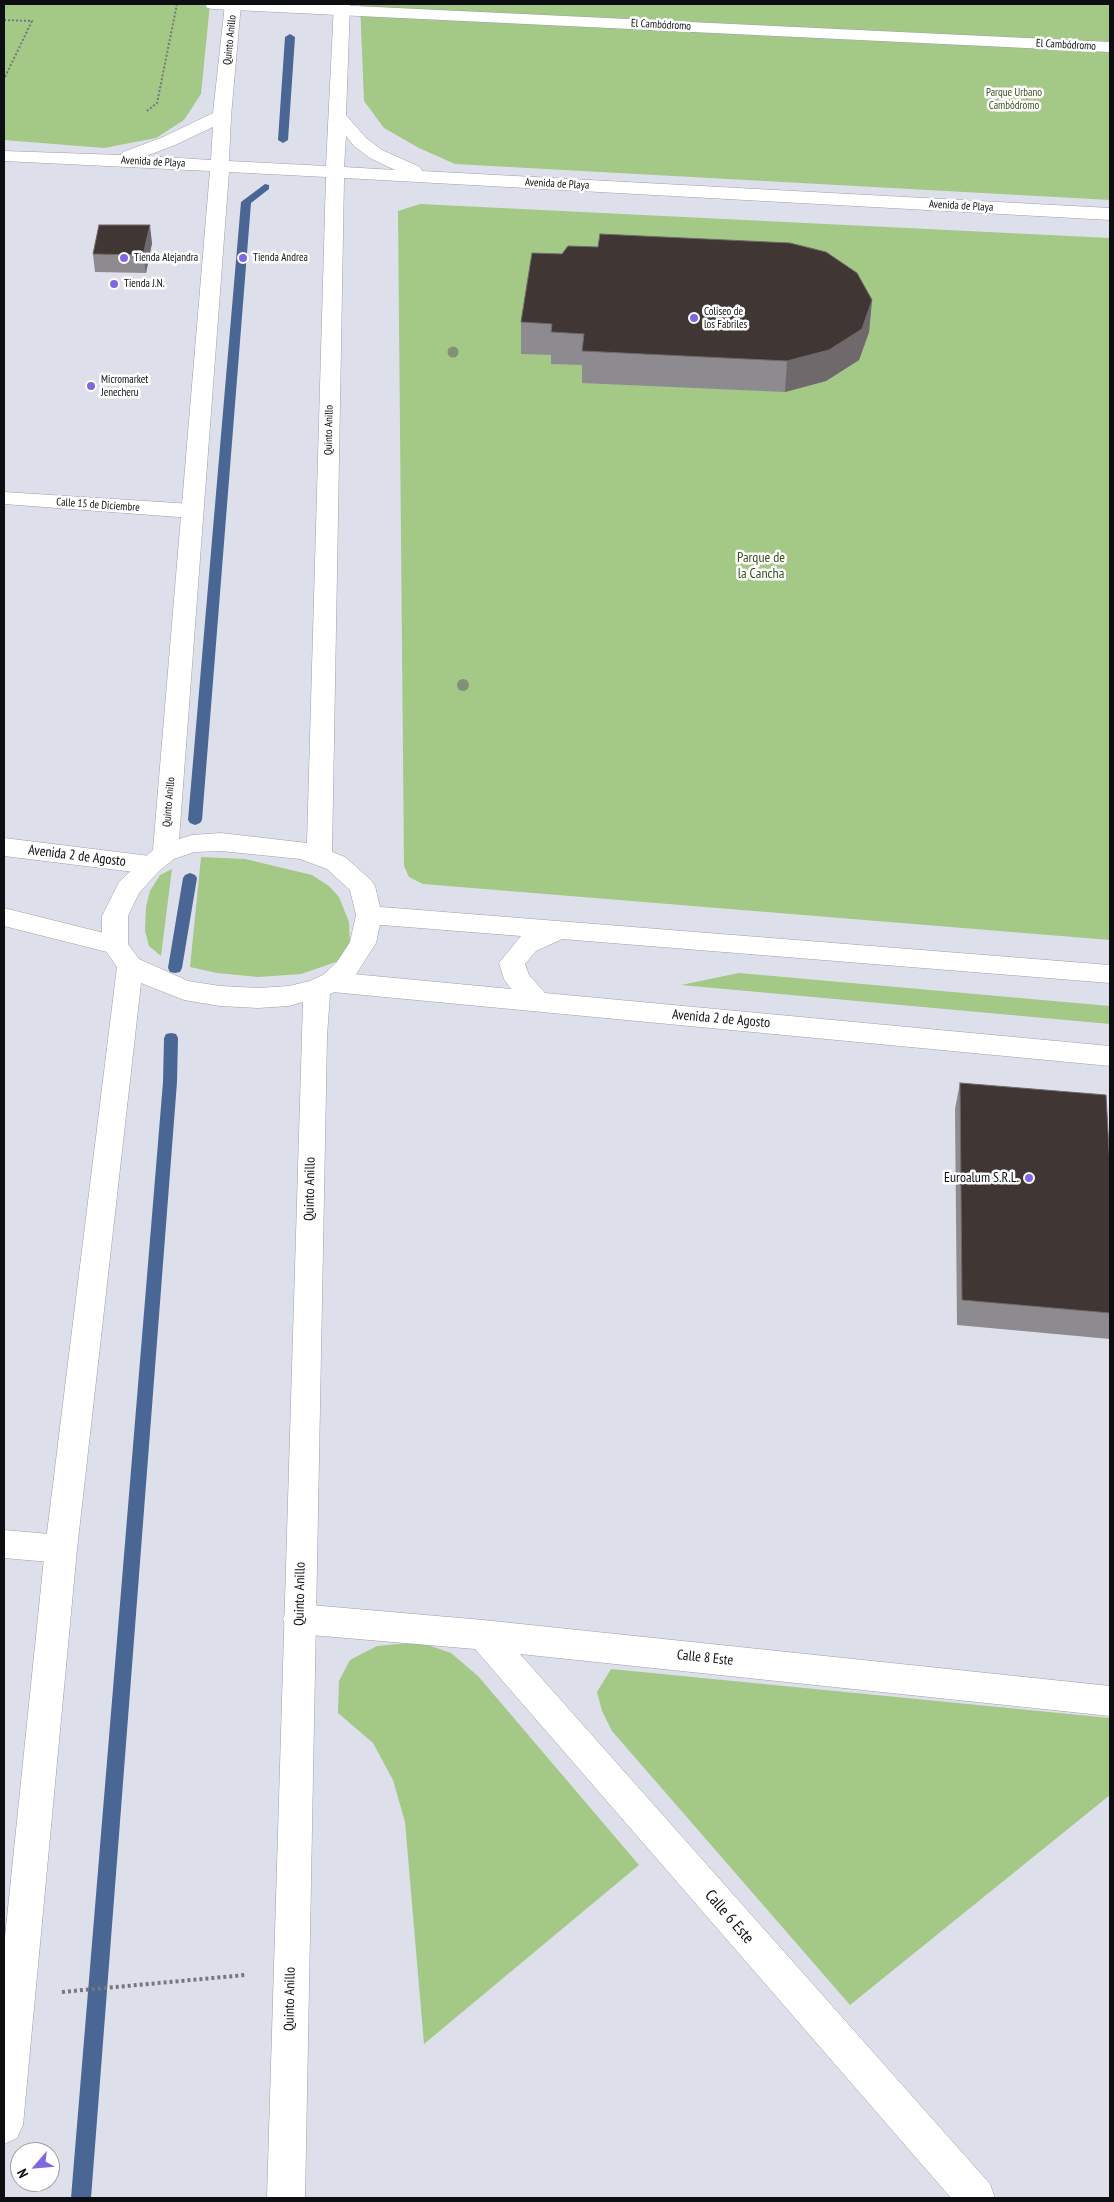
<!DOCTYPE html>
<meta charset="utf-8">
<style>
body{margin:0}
#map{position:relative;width:1114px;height:2202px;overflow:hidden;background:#dde0eb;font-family:"PT Sans Narrow",sans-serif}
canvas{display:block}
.frame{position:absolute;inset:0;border:5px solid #0d0e11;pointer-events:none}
.north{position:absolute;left:10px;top:2142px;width:50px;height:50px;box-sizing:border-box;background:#fff;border:1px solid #9e9fa0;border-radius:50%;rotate:243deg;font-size:14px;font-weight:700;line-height:20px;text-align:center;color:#0d0e11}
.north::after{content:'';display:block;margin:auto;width:18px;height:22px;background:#8067e2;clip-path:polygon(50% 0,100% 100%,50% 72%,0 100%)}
</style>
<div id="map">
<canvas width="1114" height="2202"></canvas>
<div class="frame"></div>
<div class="north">N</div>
</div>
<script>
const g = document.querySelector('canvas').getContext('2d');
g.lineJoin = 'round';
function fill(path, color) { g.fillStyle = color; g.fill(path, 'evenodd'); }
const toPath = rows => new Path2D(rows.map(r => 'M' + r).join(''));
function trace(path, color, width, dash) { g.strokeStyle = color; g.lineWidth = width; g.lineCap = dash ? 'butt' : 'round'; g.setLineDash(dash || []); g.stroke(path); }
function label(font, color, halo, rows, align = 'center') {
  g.font = font + ' "PT Sans Narrow",sans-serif'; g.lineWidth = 5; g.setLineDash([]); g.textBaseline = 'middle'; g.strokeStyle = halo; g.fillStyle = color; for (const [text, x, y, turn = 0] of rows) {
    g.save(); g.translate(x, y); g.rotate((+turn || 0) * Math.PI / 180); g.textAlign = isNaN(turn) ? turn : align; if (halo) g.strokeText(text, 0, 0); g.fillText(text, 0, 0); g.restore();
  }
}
fill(toPath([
 [4,4,210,4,201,94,184,120,156,138,104,148,4,140],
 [360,4,1110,4,1110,200,455,164,419,148,384,128,364,101],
 [420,204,1110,238,1110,940,423,884,409,877,404,866,398,211],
 [201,857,245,859,312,875,329,886,339,897,349,922,350,946,336,962,301,974,258,977,217,973,190,967],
 [172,869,161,956,149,946,145,931,146,907,150,891,160,875],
 [739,973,1110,1006,1110,1024,681,985],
 [419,1642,451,1653,478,1676,639,1865,424,2044,405,1822,393,1780,373,1743,338,1713,339,1681,350,1660,377,1646],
 [611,1669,1110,1718,1110,1795,850,2005,612,1731,602,1711,597,1692]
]), '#a4c886');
fill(toPath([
 [290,34,295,37,288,140,283,143,278,140,285,37,290,34],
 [265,184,269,185,269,189,251,203,202,820,200,823,195,825,190,823,188,820,241,202,265,184],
 [190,873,195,875,197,878,182,968,180,972,175,973,170,972,168,968,183,878,185,875,190,873],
 [171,1033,176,1034,178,1038,177,1082,91,2198,71,2198,163,1082,164,1038,166,1034,171,1033]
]), '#496694');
const minor = toPath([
 [205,4,313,4,1110,42,1110,52,213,9,207,8,205,4],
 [4,492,192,504,200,506,203,511,200,516,192,518,4,504,4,492],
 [4,838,150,856,159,859,163,865,159,871,150,874,4,856,4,838],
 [369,906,1110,965,1110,983,562,939,536,951,525,964,529,975,545,993,1110,1046,1110,1066,332,992,323,989,319,982,323,975,332,972,511,989,504,979,499,963,521,936,369,924,360,921,356,915,360,909,369,906],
 [4,908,124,938,128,945,124,952,115,954,4,926,4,908],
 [4,1530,61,1535,72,1539,77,1549,72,1559,61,1563,4,1558,4,1530],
 [299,1604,483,1620,1110,1686,1110,1716,520,1654,990,2184,995,2198,951,2198,475,1649,299,1634,287,1629,283,1619,287,1609,299,1604]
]);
const major = toPath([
 [225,4,241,4,231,116,229,161,326,166,334,4,350,4,346,115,366,138,382,150,420,167,422,171,1110,208,1110,220,344,178,332,852,345,857,371,880,375,886,382,915,376,943,355,976,341,989,330,994,327,1036,305,2198,267,2198,303,1002,289,1006,258,1008,220,1006,184,1000,141,983,77,1549,23,2125,17,2138,4,2144,4,1947,45,1549,117,967,102,945,102,916,119,882,153,850,210,171,4,161,4,151,121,155,123,152,163,137,213,113,225,4],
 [213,127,211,160,146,156,175,145,213,127],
 [346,136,354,146,370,158,395,170,344,167,346,136],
 [229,172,326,177,307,843,221,833,192,835,179,839,229,172],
 [221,851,300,859,327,869,350,890,356,915,350,942,337,962,323,975,310,981,289,986,258,988,220,986,188,981,139,959,128,944,128,916,139,893,159,871,174,859,194,852,221,851]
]);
trace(minor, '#9b9ea8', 1);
trace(major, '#9b9ea8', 1);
trace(toPath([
 [4,20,32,21,4,79],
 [147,111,157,103,177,4]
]), '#75777e', 2, [2, 2]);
trace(toPath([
 [62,1992,245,1975]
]), '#75777e', 4, [3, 3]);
fill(minor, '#fff');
fill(major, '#fff');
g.fillStyle = '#819079';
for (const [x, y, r] of [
 [453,352,5.5],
 [463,685,6]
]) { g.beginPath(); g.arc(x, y, r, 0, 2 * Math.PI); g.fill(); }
fill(toPath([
 [152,243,146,273,95,272,93,254],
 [872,300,869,332,859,360,826,381,785,392,582,383,582,365,551,364,551,355,521,354,521,322],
 [960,1083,1110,1168,1110,1339,957,1325,955,1109]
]), '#8e8b90');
fill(toPath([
 [150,225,152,243,146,273,143,255],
 [872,300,869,332,859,360,826,381,785,392,787,361]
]), '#6f696b');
const building = toPath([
 [99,225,150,225,143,255,93,254,99,225],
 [600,234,790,243,826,252,857,273,872,300,862,329,829,350,787,361,582,351,584,334,551,332,552,324,521,322,532,253,562,254,568,246,598,247,600,234],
 [960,1083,1106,1095,1110,1168,1110,1313,962,1300,960,1083]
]);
fill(building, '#403634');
trace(building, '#6f696b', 1);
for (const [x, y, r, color] of [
 [124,258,5,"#8067e2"],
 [243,258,5,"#8067e2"],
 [114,284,5,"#8067e2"],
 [694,318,5,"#8067e2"],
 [91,386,5,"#8067e2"],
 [1029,1178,5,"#8067e2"]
]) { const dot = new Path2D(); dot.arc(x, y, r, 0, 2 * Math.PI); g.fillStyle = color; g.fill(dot); trace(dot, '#fff', 2); }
label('11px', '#0d0e11', '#fff', [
 ["El Cambódromo",661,25,3],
 ["Quinto Anillo",230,40,-84],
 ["El Cambódromo",1066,45,3],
 ["Avenida de Playa",153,162,3],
 ["Avenida de Playa",557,184,3],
 ["Avenida de Playa",961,206,3],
 ["Quinto Anillo",329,430,-89],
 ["Calle 15 de Diciembre",98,505,4],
 ["Quinto Anillo",169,802,-85]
]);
label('11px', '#354f1b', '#fff', [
 ["Parque Urbano",1014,93],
 ["Cambódromo",1014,106]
]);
label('11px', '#0d0e11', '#fff', [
 ["Tienda Alejandra",134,258],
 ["Tienda Andrea",253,258],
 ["Tienda J.N.",124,284],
 ["Coliseo de",704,312],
 ["los Fabriles",704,325],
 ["Micromarket",101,380],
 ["Jenecheru",101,393]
], 'left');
label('14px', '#354f1b', '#fff', [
 ["Parque de",761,558],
 ["la Cancha",761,574]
]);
label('14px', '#0d0e11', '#fff', [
 ["Avenida 2 de Agosto",77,856,7],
 ["Avenida 2 de Agosto",721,1019,5],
 ["Quinto Anillo",310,1189,-89],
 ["Quinto Anillo",300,1594,-89],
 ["Calle 8 Este",705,1658,6],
 ["Quinto Anillo",290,1999,-89]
]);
label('14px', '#0d0e11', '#fff', [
 ["Euroalum S.R.L.",1019,1178]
], 'right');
label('16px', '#0d0e11', '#fff', [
 ["Calle 6 Este",729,1917,49]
]);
</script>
